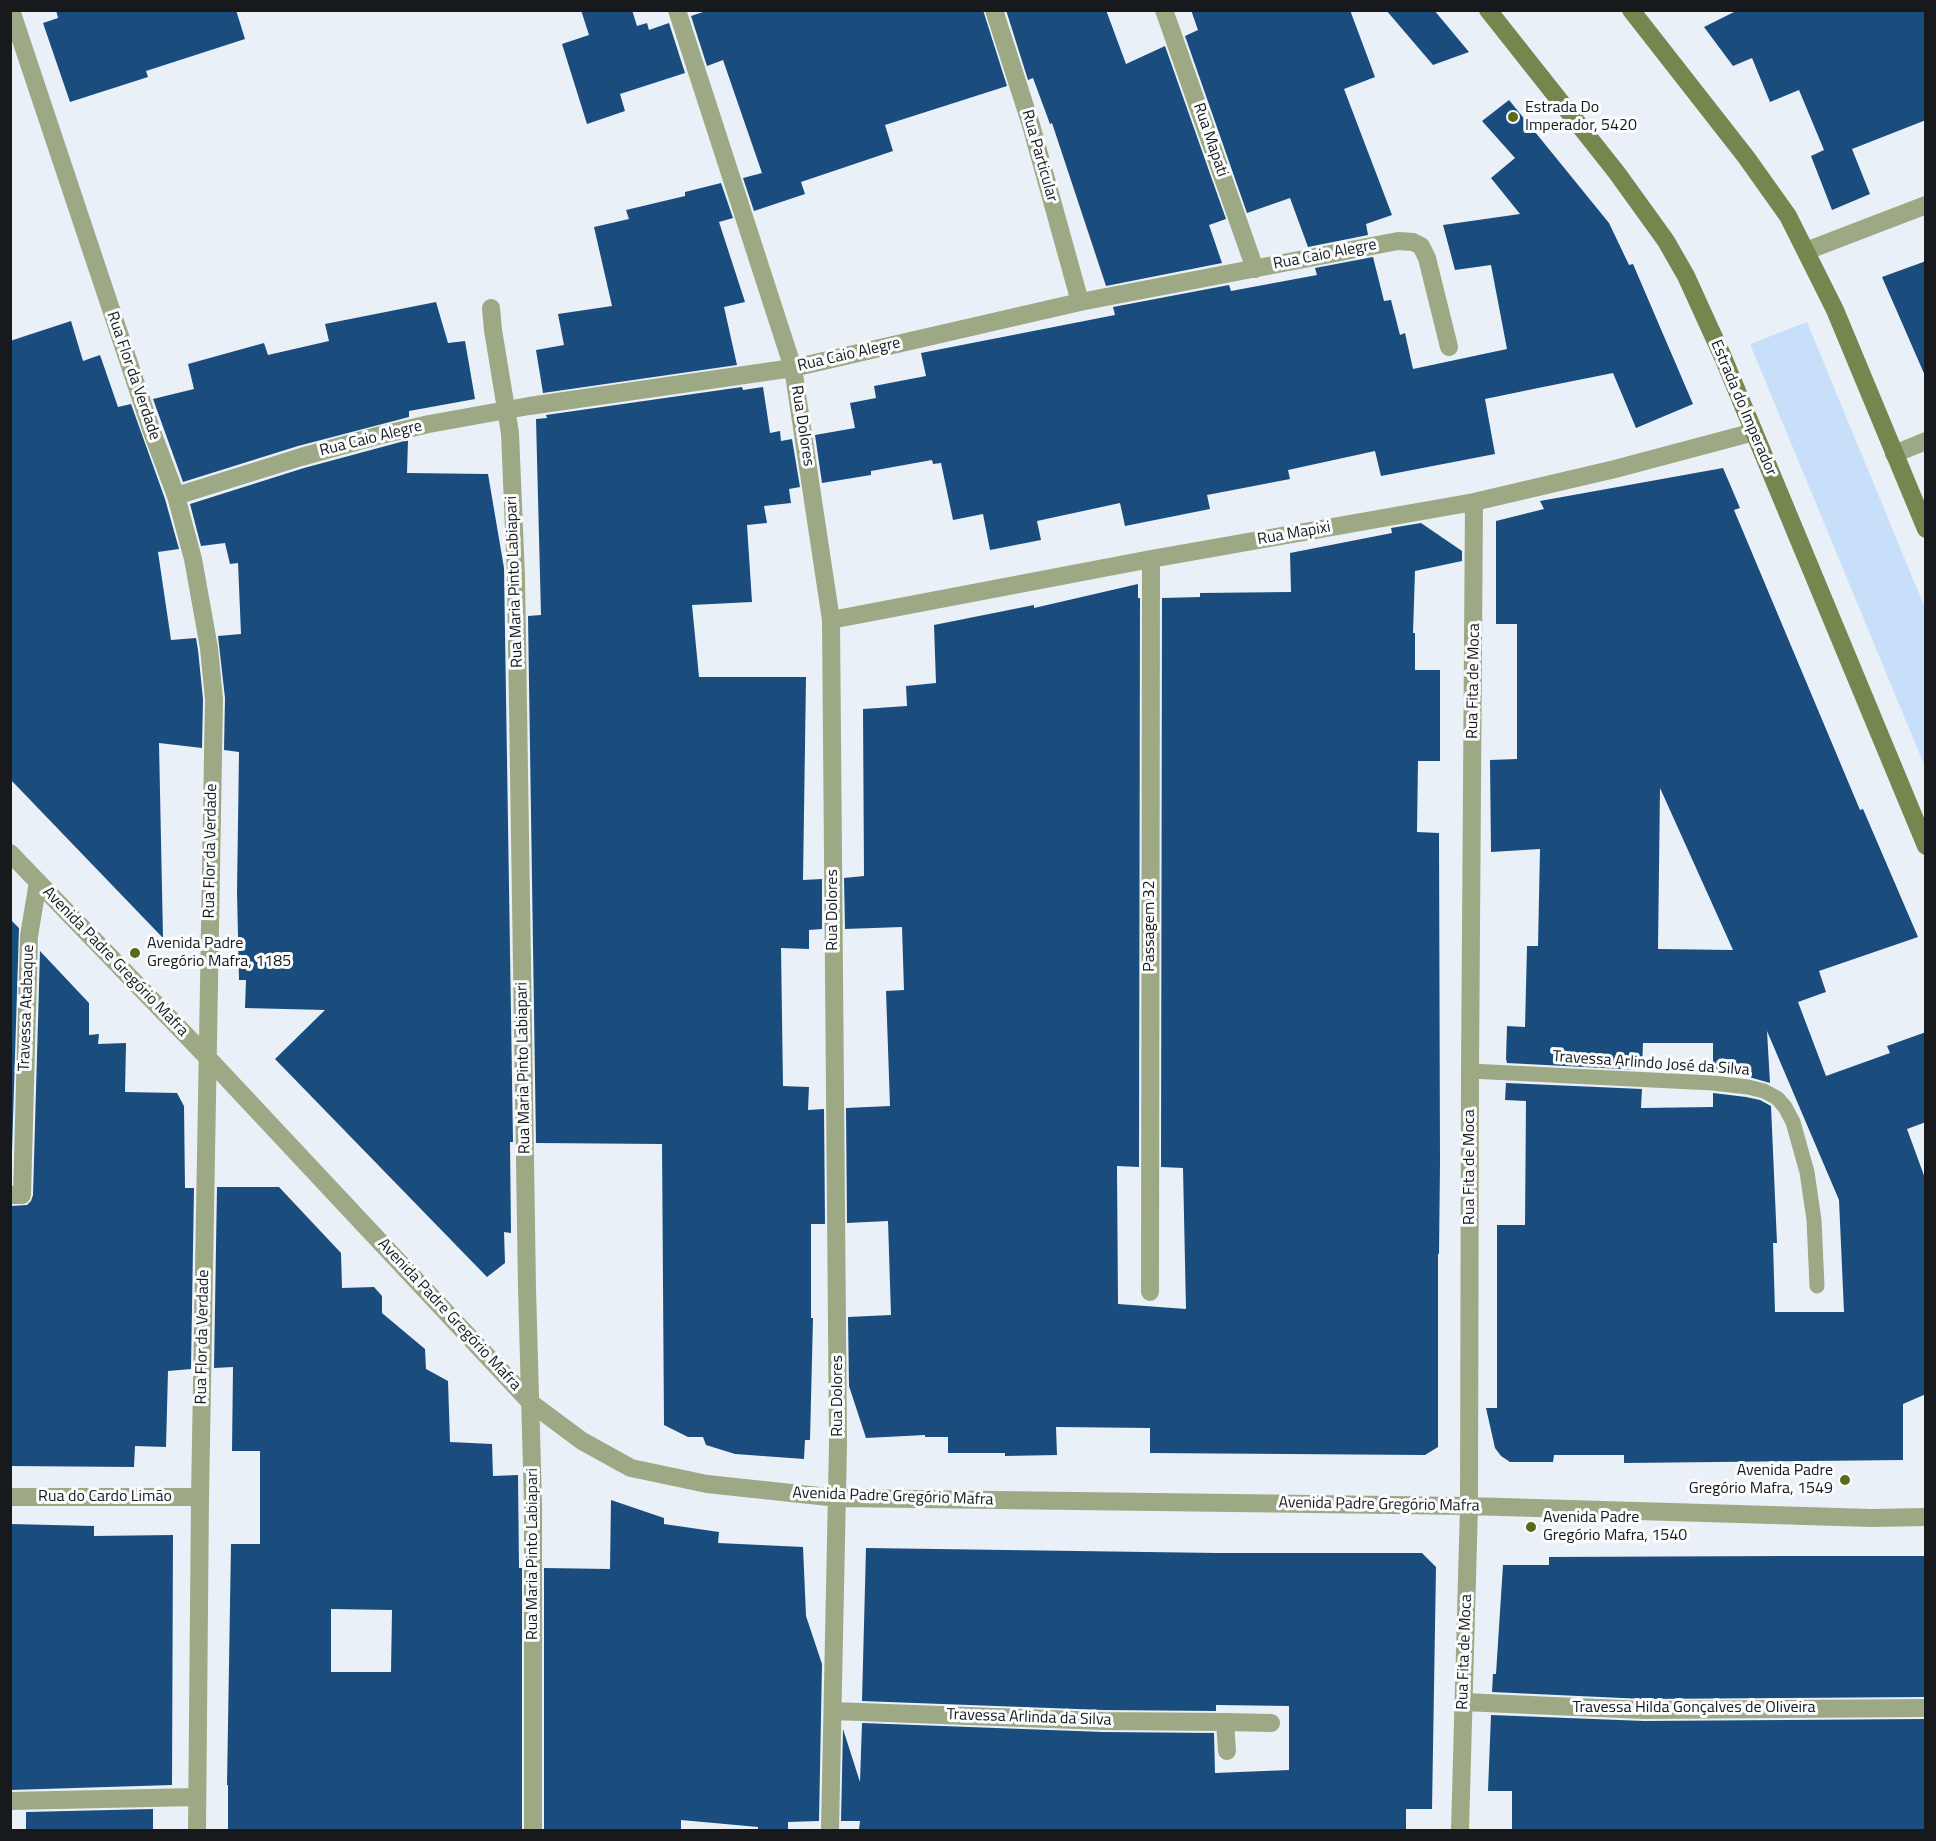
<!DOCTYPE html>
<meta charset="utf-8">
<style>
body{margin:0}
#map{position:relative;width:1936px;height:1841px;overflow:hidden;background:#eaf0f7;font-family:"Titillium Web",sans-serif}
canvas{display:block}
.frame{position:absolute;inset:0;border:12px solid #17191c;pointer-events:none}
</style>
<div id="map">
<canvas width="1936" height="1841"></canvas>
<div class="frame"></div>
</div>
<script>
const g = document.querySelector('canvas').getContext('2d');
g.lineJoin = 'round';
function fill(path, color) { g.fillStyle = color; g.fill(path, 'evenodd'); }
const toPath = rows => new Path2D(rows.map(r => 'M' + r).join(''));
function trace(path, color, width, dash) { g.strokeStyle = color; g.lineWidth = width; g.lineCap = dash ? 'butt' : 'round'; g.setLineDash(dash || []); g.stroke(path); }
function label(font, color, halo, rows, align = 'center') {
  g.font = font + ' "Titillium Web",sans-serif'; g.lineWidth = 6; g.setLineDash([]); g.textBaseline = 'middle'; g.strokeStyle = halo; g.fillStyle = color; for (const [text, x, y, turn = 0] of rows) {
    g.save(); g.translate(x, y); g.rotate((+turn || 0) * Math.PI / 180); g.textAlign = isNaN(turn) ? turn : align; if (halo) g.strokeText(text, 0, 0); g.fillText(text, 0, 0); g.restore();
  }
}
fill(toPath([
 [1807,322,1925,608,1925,767,1750,344]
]), '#c7dff9');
fill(toPath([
 [56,10,236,10,245,39,146,71,148,77,70,102,43,23,58,18],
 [581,10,632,10,637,26,647,23,649,30,669,23,685,73,620,94,625,111,587,124,562,44,589,35],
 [709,10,983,10,1007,86,885,125,893,151,801,182,805,194,754,211,743,178,762,173,723,60,707,66,691,16],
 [1006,10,1106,10,1126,64,1165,46,1226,219,1209,225,1222,263,1106,286,1052,123,1050,124,1033,78,1028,80],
 [1191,10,1350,10,1375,77,1344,89,1392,215,1366,224,1368,235,1308,247,1290,198,1247,213,1185,36,1198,30],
 [1386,10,1434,10,1469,52,1433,65],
 [1738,10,1926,10,1926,120,1852,149,1870,194,1832,210,1811,156,1824,150,1799,90,1770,102,1752,58,1733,66,1704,27],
 [1509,100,1609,223,1629,265,1633,264,1693,404,1636,428,1613,373,1543,387,1485,399,1495,454,1381,476,1375,451,1288,470,1290,479,1207,495,1210,509,1125,526,1120,503,1037,521,1041,540,990,550,983,514,953,520,941,463,933,464,932,460,871,471,871,475,822,483,815,435,855,428,850,403,876,398,874,386,926,376,921,353,1115,315,1113,307,1229,285,1231,291,1317,275,1315,268,1373,257,1384,301,1391,300,1400,335,1405,333,1413,369,1507,349,1491,265,1455,270,1443,225,1520,214,1491,178,1515,158,1482,121],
 [721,183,733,218,719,222,745,302,724,307,737,365,543,393,536,350,564,345,558,314,612,306,594,227,629,219,626,210,685,196,685,192],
 [1926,261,1926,378,1882,277],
 [436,302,448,343,465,341,475,399,409,411,409,417,298,446,183,482,153,399,194,389,188,364,264,343,268,355,329,341,325,324],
 [71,321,83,361,100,355,118,407,131,404,165,499,179,549,158,552,171,640,196,638,198,650,203,699,202,748,159,743,163,938,10,779,10,341],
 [742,387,743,390,763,387,770,433,780,431,781,441,792,439,800,487,789,489,791,503,764,506,767,523,747,525,752,602,692,605,699,677,806,677,803,880,822,879,822,929,809,930,809,949,781,948,783,1086,809,1087,808,1110,824,1109,825,1224,811,1224,811,1318,813,1318,810,1440,805,1440,804,1459,735,1454,706,1445,703,1437,688,1437,664,1425,662,1144,536,1143,528,616,541,615,536,419,547,418,546,415],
 [408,440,407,473,488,474,504,568,513,1142,510,1142,511,1233,504,1232,505,1263,487,1277,275,1059,325,1010,245,1008,246,980,239,980,237,892,239,752,224,750,225,698,218,636,241,634,238,563,230,564,225,543,201,546,190,504,304,468],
 [1723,468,1740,508,1734,510,1860,810,1863,809,1918,937,1819,971,1826,992,1798,1002,1826,1076,1890,1053,1887,1046,1926,1032,1926,1122,1907,1129,1926,1181,1926,1394,1903,1404,1903,1460,1624,1463,1624,1455,1554,1455,1553,1462,1510,1462,1501,1456,1495,1448,1486,1408,1497,1408,1497,1225,1525,1225,1526,1101,1505,1100,1506,1083,1642,1089,1641,1108,1713,1107,1713,1093,1746,1097,1760,1100,1771,1106,1777,1243,1773,1243,1775,1312,1844,1312,1839,1200,1767,1031,1770,1083,1749,1077,1713,1073,1713,1043,1643,1043,1642,1070,1507,1063,1506,1059,1507,1026,1525,1027,1527,946,1538,946,1540,849,1491,852,1490,760,1517,759,1517,624,1496,624,1496,521,1544,509,1540,501],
 [1660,788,1733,950,1658,949],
 [1421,523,1462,551,1462,561,1415,571,1413,633,1415,633,1415,670,1440,670,1440,761,1418,761,1417,832,1439,833,1440,1162,1439,1254,1438,1254,1438,1447,1425,1455,1150,1453,1150,1428,1056,1427,1057,1455,1005,1456,1005,1453,948,1453,948,1437,925,1437,925,1435,866,1438,849,1386,848,1317,891,1315,888,1221,847,1223,846,1108,890,1106,886,991,904,990,902,927,845,929,844,878,864,876,863,709,907,706,906,686,936,683,934,625,1034,605,1034,608,1138,584,1138,598,1140,598,1139,1167,1117,1166,1118,1304,1186,1309,1183,1168,1161,1167,1162,598,1200,597,1200,593,1291,592,1290,553,1392,533,1391,528],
 [10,919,19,928,11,1184,10,1184],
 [40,951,89,1003,89,1035,99,1034,98,1044,126,1043,125,1092,177,1093,184,1106,185,1188,194,1188,191,1369,168,1371,166,1447,135,1446,134,1467,10,1466,10,1206,27,1205,31,1201,33,1195],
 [217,1187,279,1187,341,1253,342,1288,374,1287,382,1296,382,1313,425,1349,426,1369,448,1381,450,1442,492,1444,493,1476,518,1475,519,1568,522,1568,522,1830,228,1830,228,1785,227,1785,231,1544,260,1544,260,1451,232,1451,233,1367,214,1368],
 [331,1609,392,1610,391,1672,331,1672],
 [611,1500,664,1518,664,1524,719,1532,718,1543,803,1547,806,1616,822,1664,819,1821,788,1822,788,1830,758,1830,758,1827,681,1820,681,1830,544,1830,544,1568,610,1569],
 [10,1524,94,1526,94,1536,173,1535,172,1785,10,1790],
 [866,1548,1217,1553,1422,1553,1436,1567,1432,1809,1406,1809,1406,1830,859,1830,860,1821,841,1821,843,1729,860,1782,862,1723,1103,1732,1214,1733,1215,1773,1289,1770,1289,1706,1216,1705,1216,1711,1103,1710,862,1701],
 [1782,1556,1926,1556,1926,1697,1644,1699,1492,1692,1493,1674,1496,1674,1503,1565,1549,1565,1549,1557],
 [1491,1715,1644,1721,1926,1719,1926,1830,1512,1830,1512,1791,1488,1791],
 [153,1809,153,1830,26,1830,26,1812]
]), '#1a4d7d');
trace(toPath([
 [1470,1071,1713,1083,1748,1087,1764,1091,1777,1098,1785,1107,1793,1122,1807,1172,1814,1220,1817,1286]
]), '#9da984', 15);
trace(toPath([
 [11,10,151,429,176,496,193,559,209,648,214,699,200,1497,197,1830],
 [677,10,793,368,831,620,838,1444,830,1830],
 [994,10,1031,125,1080,302],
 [1164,10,1255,269],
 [1806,251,1926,205],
 [491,308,493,330,510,433,516,577,527,1288,533,1504,533,1830],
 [1894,454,1926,441],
 [176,496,301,457,377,436,429,424,529,406,793,368,1080,302,1398,241,1413,242,1421,246,1427,258,1449,347],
 [831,620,1151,559,1474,502,1615,469,1754,432],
 [10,853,207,1057,531,1403,582,1441,631,1468,707,1484,838,1498,1469,1506,1872,1518,1926,1517],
 [10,1195,22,1195,29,936,38,882],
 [1150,1292,1151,559],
 [10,1497,200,1497],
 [1463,1702,1644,1710,1926,1708],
 [833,1711,1103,1721,1225,1722,1227,1751],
 [1225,1722,1271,1723],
 [10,1801,197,1797],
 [1460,1830,1469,1506,1470,1071,1474,502]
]), '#9da984', 18);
trace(toPath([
 [1488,10,1617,173,1666,241,1686,276,1722,355,1926,846],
 [1631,10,1746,157,1788,216,1835,310,1926,529]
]), '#75874f', 18);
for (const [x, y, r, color] of [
 [1513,117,6,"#576c1b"],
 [135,953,6,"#576c1b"],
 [1845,1480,6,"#576c1b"],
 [1531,1527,6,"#576c1b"]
]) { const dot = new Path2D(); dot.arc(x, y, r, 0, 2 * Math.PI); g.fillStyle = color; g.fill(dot); trace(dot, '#fbfcfe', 2); }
label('16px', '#17191c', '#fbfcfe', [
 ["Estrada Do",1525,108],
 ["Imperador, 5420",1525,126],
 ["Avenida Padre",147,944],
 ["Gregório Mafra, 1185",147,962],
 ["Avenida Padre",1833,1471,"right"],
 ["Gregório Mafra, 1549",1833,1489,"right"],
 ["Avenida Padre",1543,1518],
 ["Gregório Mafra, 1540",1543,1536]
], 'left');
label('16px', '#17191c', '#fbfcfe', [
 ["Rua Mapati",1210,140,71],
 ["Rua Particular",1039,156,74],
 ["Rua Caio Alegre",1325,255,-11],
 ["Rua Caio Alegre",849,355,-13],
 ["Rua Flor da Verdade",133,376,71],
 ["Estrada do Imperador",1743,408,67],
 ["Rua Dolores",802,426,81],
 ["Rua Caio Alegre",371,439,-14],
 ["Rua Mapixi",1294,534,-10],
 ["Rua Maria Pinto Labiapari",515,582,-92],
 ["Rua Fita de Moca",1474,681,-89],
 ["Rua Flor da Verdade",211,851,-89],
 ["Rua Dolores",833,910,-90],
 ["Passagem 32",1150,926,-90],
 ["Avenida Padre Gregório Mafra",115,962,46],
 ["Travessa Atabaque",27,1008,-88],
 ["Travessa Arlindo José da Silva",1651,1064,4],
 ["Rua Maria Pinto Labiapari",524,1068,-91],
 ["Rua Fita de Moca",1470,1167,-90],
 ["Avenida Padre Gregório Mafra",449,1315,47],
 ["Rua Flor da Verdade",203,1337,-89],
 ["Rua Dolores",838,1396,-90],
 ["Rua do Cardo Limão",105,1497],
 ["Avenida Padre Gregório Mafra",893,1497,2],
 ["Avenida Padre Gregório Mafra",1379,1505,1],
 ["Rua Maria Pinto Labiapari",533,1554,-90],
 ["Rua Fita de Moca",1465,1652,-88],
 ["Travessa Hilda Gonçalves de Oliveira",1694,1708],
 ["Travessa Arlinda da Silva",1029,1718,2]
]);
</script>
